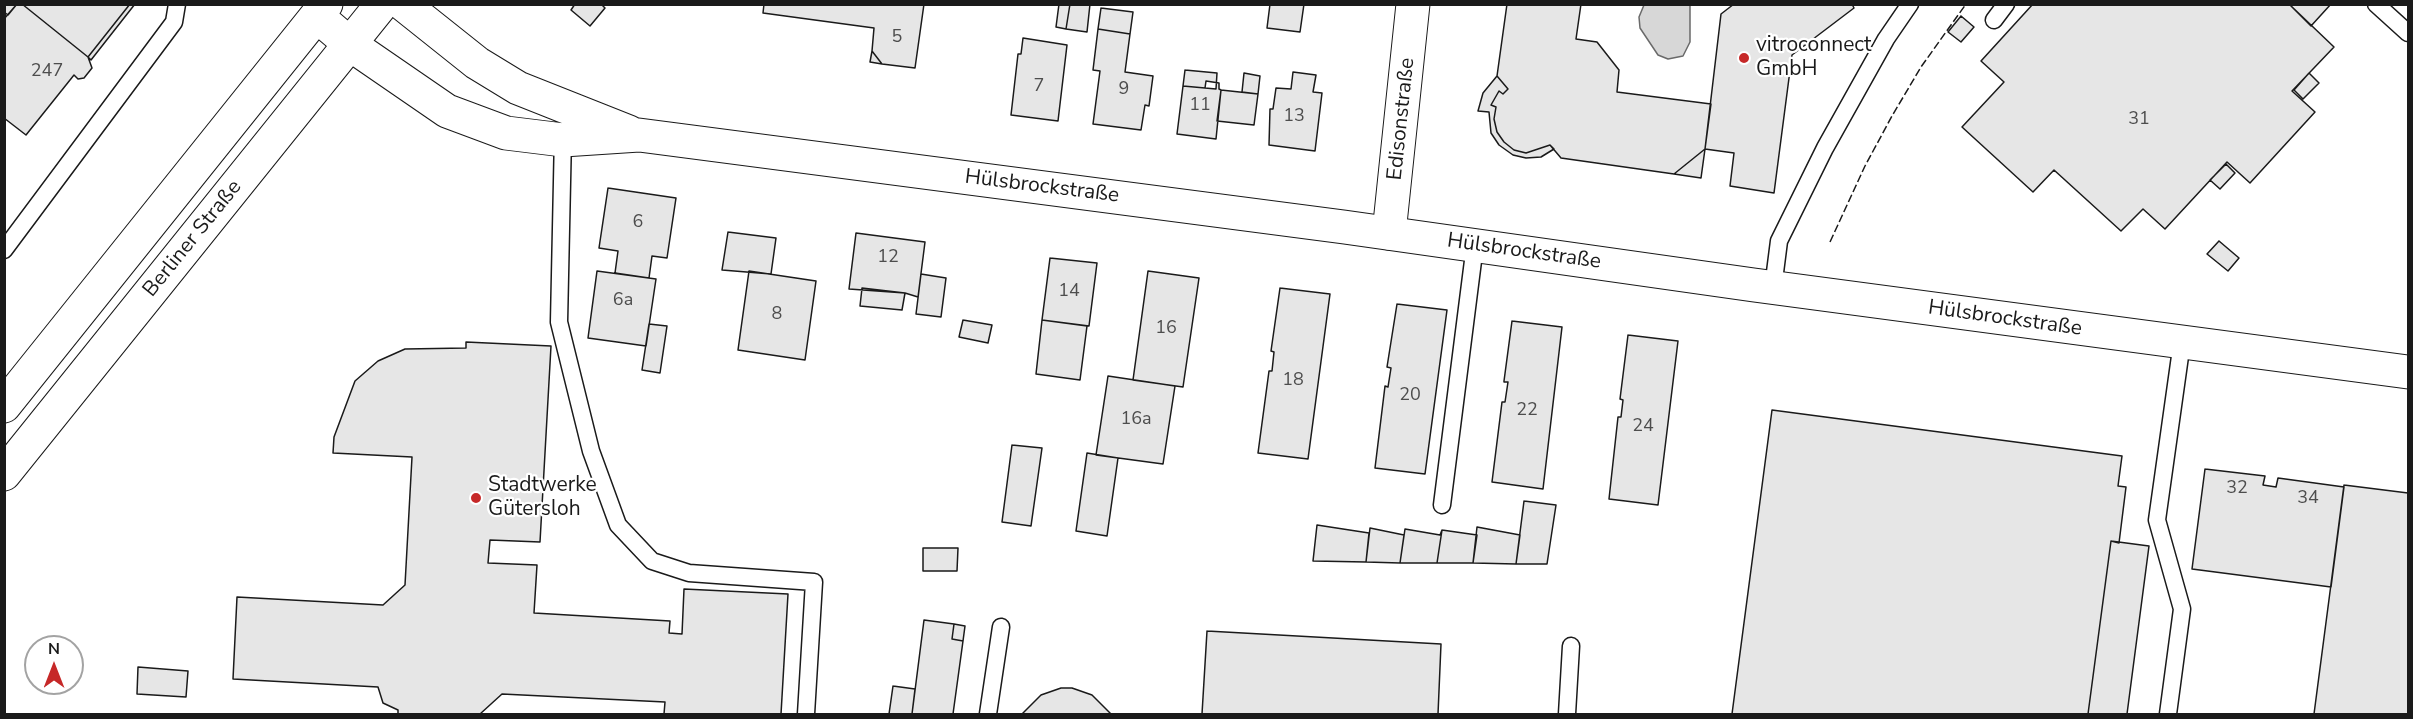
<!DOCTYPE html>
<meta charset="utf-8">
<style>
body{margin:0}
#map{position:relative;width:2413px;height:719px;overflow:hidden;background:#fff;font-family:"Nunito Sans",sans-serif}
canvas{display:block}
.frame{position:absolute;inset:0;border:6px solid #1a1a1a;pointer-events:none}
.north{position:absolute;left:24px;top:635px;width:60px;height:60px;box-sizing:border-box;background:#fff;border:2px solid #a3a3a3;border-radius:50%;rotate:0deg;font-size:16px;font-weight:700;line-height:24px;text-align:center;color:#1a1a1a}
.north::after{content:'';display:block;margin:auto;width:21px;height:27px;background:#c62828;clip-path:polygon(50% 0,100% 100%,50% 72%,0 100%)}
</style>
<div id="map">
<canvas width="2413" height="719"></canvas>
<div class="frame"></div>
<div class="north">N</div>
</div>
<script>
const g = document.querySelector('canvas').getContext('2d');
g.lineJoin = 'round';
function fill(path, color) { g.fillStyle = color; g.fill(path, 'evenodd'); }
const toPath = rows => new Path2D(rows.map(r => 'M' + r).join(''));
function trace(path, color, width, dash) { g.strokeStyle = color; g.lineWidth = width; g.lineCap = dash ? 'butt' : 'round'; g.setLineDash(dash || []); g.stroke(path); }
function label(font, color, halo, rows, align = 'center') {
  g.font = font + ' "Nunito Sans",sans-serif'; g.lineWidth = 4.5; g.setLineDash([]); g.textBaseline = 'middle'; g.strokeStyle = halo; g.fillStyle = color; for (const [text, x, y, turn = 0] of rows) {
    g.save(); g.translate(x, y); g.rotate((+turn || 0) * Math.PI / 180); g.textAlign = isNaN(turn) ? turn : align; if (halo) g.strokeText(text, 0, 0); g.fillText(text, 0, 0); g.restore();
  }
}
const water = toPath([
 [1644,5,1690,5,1690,42,1683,56,1668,59,1658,55,1640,28,1639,17,1644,5]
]);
fill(water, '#d7d7d7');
trace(water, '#6a6a6a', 1.5);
const building = toPath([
 [4,4,17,4,8,15,4,12,4,4],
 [17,4,22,4,88,57,92,68,84,78,78,79,74,75,26,135,4,118,4,19,17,4],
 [22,4,130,4,88,57,22,4],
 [130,4,135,4,91,60,88,57,130,4],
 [575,4,601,4,605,8,590,26,571,10,575,4],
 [764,4,924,4,915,68,882,64,872,51,874,28,763,13,764,4],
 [1059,4,1070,4,1066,29,1056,27,1059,4],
 [1070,4,1090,4,1087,32,1066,29,1070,4],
 [1270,4,1304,4,1300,32,1267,28,1270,4],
 [1507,4,1581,4,1576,39,1597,42,1619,70,1617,92,1711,104,1705,149,1674,174,1561,158,1550,145,1526,153,1514,150,1504,142,1497,132,1494,119,1496,107,1491,105,1499,91,1503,94,1508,89,1497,76,1507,4],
 [1734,4,1852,4,1854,8,1792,55,1774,193,1730,186,1734,153,1705,149,1721,14,1734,4],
 [2033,4,2289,4,2334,47,2292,91,2315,112,2250,183,2227,162,2165,229,2143,209,2121,231,2054,170,2033,192,1962,127,2004,82,1981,61,2033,4],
 [2289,4,2331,4,2311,26,2289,4],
 [1101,8,1133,12,1130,34,1098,29,1101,8],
 [1961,16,1974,27,1961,42,1948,32,1961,16],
 [1098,29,1130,34,1125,72,1153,76,1149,106,1145,105,1141,130,1093,124,1100,71,1093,70,1098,29],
 [1023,38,1067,45,1058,121,1011,115,1018,54,1021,54,1023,38],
 [872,51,882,64,870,62,872,51],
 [1185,70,1217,73,1216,89,1183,86,1185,70],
 [1293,72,1316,75,1313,92,1322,93,1315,151,1269,145,1270,109,1273,109,1276,88,1291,89,1293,72],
 [1244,73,1260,76,1258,94,1242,92,1244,73],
 [2309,73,2319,83,2303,99,2294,90,2309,73],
 [1497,76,1508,89,1503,94,1499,91,1491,105,1496,107,1494,119,1497,132,1504,142,1514,150,1526,153,1550,145,1554,149,1541,157,1526,158,1513,155,1499,145,1491,133,1489,112,1478,111,1483,93,1497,76],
 [1206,81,1219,83,1219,89,1221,90,1216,139,1177,134,1183,86,1205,88,1206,81],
 [1221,90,1258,94,1254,125,1217,121,1221,90],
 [1705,149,1701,178,1674,174,1705,149],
 [2226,164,2235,173,2220,189,2210,180,2226,164],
 [608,188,676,198,667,258,652,256,649,278,615,273,618,251,599,248,608,188],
 [728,232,776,238,771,274,722,270,728,232],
 [856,233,925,242,918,297,905,293,849,289,856,233],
 [2219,241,2239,258,2228,271,2207,254,2219,241],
 [1050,258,1097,263,1089,326,1042,320,1050,258],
 [597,271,656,279,646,346,588,338,597,271],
 [749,271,816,281,805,360,738,350,749,271],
 [1148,271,1199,278,1183,387,1133,380,1148,271],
 [921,274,946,278,941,317,916,314,921,274],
 [862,288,905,293,902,310,860,306,862,288],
 [1280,288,1330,294,1308,459,1258,453,1269,371,1272,371,1274,352,1271,351,1280,288],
 [1397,304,1447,310,1425,474,1375,468,1385,386,1388,387,1391,368,1387,367,1397,304],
 [963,320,992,325,988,343,959,337,963,320],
 [1042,320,1087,326,1080,380,1036,374,1042,320],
 [1512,321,1562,327,1543,489,1492,482,1502,402,1505,402,1508,382,1504,382,1504,381,1512,321],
 [649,324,667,326,660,373,642,370,649,324],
 [1628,335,1678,341,1658,505,1609,499,1618,417,1621,417,1623,400,1620,399,1628,335],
 [466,342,551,346,540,542,490,540,488,563,537,565,534,613,670,621,669,633,682,634,684,589,788,594,781,714,664,714,665,702,502,694,480,714,398,714,398,710,383,703,378,687,233,679,237,597,383,605,405,585,412,457,333,453,334,437,355,381,378,361,405,349,466,348,466,342],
 [1108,376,1175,386,1163,464,1096,455,1108,376],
 [1772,410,2122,456,2118,486,2126,487,2119,543,2111,541,2088,714,1732,714,1772,410],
 [1012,445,1042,448,1031,526,1002,522,1012,445],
 [1087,453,1118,458,1107,536,1076,531,1087,453],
 [2205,469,2265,476,2263,485,2276,487,2278,478,2344,487,2331,587,2192,569,2205,469],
 [2344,485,2408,493,2408,714,2314,714,2344,485],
 [1524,501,1556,505,1547,564,1516,564,1524,501],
 [1317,525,1369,533,1366,562,1313,561,1317,525],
 [1477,527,1520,535,1516,564,1473,563,1477,527],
 [1370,528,1404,535,1400,563,1366,562,1370,528],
 [1405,529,1440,535,1442,530,1437,563,1400,563,1405,529],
 [1442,530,1477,535,1473,563,1437,563,1442,530],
 [2111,541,2149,546,2127,714,2088,714,2111,541],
 [923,548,958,548,957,571,923,571,923,548],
 [924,620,954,624,952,639,963,641,953,714,912,714,924,620],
 [954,624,965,626,963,641,952,639,954,624],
 [1207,631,1441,644,1438,714,1202,714,1207,631],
 [138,667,188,671,186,697,137,694,138,667],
 [893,686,915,689,912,714,889,714,893,686],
 [1061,688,1072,688,1092,695,1111,714,1022,714,1041,695,1061,688]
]);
fill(building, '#e6e6e6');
trace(building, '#1a1a1a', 1.5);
const service = toPath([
 [2376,4,2408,33],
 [1994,20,2006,4],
 [563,135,559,322,591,451,618,525,652,561,689,573,814,582,806,714],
 [4,250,174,22,177,4],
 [1773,288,1779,241,1825,148,1886,39,1910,4],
 [1442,505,1475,245],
 [988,714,1001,627],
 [1567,714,1571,646],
 [2168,714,2182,609,2157,520,2182,342]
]);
const minor = toPath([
 [1389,233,1413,4]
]);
const tertiary = toPath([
 [403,4,477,63,518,88,629,132],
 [317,16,351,45,447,111,506,133,563,140,639,135,708,144,1344,227,1754,285,2408,372]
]);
const primary = toPath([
 [4,406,326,4],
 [4,474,382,4]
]);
trace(service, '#1a1a1a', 19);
trace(minor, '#1a1a1a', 35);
trace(tertiary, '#1a1a1a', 35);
trace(primary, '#1a1a1a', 35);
trace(service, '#fff', 16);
trace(minor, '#fff', 33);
trace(tertiary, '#fff', 33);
trace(primary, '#fff', 33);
trace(toPath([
 [1830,242,1865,166,1892,116,1921,67,1966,4]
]), '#1a1a1a', 1.5, [8, 3]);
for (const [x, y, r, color] of [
 [1744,58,6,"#c62828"],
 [476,498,6,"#c62828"]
]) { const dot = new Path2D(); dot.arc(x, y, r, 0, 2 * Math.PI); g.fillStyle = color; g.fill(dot); trace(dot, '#fff', 2); }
label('18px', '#4d4d4d', null, [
 ["5",897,38],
 ["247",47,72],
 ["7",1039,87],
 ["9",1124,90],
 ["11",1200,106],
 ["13",1294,117],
 ["31",2139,120],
 ["6",638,223],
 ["12",888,258],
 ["14",1069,292],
 ["6a",623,301],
 ["8",777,315],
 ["16",1166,329],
 ["18",1293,381],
 ["20",1410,396],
 ["22",1527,411],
 ["16a",1136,420],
 ["24",1643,427],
 ["32",2237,489],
 ["34",2308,499]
]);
label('21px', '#1a1a1a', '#fff', [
 ["vitroconnect",1756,46],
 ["GmbH",1756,70],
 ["Stadtwerke",488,486],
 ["Gütersloh",488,510]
], 'left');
label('21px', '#1a1a1a', '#fff', [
 ["Edisonstraße",1402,119,-84],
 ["Hülsbrockstraße",1042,187,7],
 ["Berliner Straße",193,239,-51],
 ["Hülsbrockstraße",1524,252,8],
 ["Hülsbrockstraße",2005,319,8]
]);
</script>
